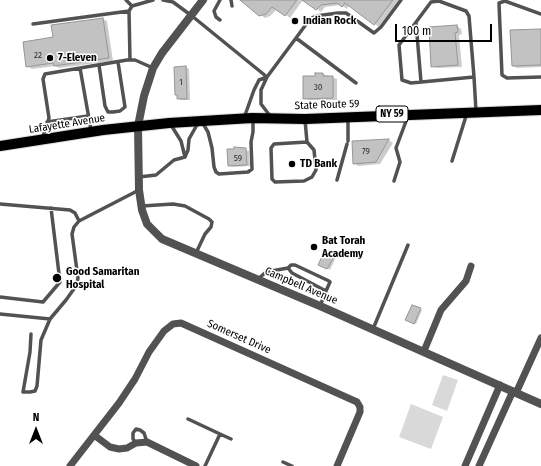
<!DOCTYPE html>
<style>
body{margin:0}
#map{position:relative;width:541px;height:466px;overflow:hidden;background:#fff;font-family:"Fira Sans Condensed",sans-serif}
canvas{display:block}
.north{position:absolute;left:16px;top:410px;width:40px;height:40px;-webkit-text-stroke:3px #fff;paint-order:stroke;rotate:0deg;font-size:11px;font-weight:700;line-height:16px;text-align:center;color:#000}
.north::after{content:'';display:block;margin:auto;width:14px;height:18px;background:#000;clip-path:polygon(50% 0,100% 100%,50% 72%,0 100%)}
.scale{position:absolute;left:395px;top:24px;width:97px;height:18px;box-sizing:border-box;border:2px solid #000;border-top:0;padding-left:5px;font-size:12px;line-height:14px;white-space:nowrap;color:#000;-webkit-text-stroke:3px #fff;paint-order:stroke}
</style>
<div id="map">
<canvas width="541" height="466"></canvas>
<div class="north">N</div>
<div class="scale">100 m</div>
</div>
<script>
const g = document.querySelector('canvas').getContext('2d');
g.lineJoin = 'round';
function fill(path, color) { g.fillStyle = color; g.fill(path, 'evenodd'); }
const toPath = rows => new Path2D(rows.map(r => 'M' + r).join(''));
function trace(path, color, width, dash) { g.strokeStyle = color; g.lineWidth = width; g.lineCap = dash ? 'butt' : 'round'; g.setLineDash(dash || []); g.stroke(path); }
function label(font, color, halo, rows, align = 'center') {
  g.font = font + ' "Fira Sans Condensed",sans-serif'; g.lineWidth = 3; g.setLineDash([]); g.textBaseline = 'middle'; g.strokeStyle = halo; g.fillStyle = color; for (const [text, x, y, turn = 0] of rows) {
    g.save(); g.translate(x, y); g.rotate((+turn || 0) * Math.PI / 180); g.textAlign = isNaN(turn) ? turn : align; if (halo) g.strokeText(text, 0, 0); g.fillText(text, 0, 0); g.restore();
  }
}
fill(toPath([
 [443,375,458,380,447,411,432,405],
 [411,404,443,417,431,449,399,437]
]), '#d9d9d9');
fill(toPath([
 [242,0,303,0,290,18,277,9,270,16,265,18],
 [304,0,399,0,379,27,349,5,347,9,341,5,325,7,321,12],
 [103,19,107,21,113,61,59,68,55,66,32,69,27,66,54,38],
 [457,26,461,29,462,34,459,35,462,67,437,68,432,66],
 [541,30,541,67,517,68,513,66],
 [186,67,189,69,190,100,181,100,178,98,175,68],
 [323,74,337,79,337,100,309,100,304,98,316,77],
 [389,140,393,143,380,164,358,166,354,163,353,142],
 [241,149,249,151,250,166,232,167,229,165],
 [326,251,336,257,330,270,319,264],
 [420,309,422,310,416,324,408,321]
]), '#0003');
const building = toPath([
 [240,0,297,0,285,16,272,7,266,14,259,16,240,0],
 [302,0,393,0,374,25,345,3,342,7,337,3,321,5,316,10,302,0],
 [103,18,109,58,54,66,53,63,26,67,23,42,53,37,51,25,103,18],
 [457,25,458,32,455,33,458,65,431,67,429,27,457,25],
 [541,29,541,65,512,66,510,30,541,29],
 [186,66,187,99,177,99,177,95,175,95,174,67,186,66],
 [315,73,323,73,323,76,333,76,333,98,303,99,303,76,315,76,315,73],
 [389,139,376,162,353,164,352,141,389,139],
 [234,147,246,148,247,165,228,166,227,149,234,149,234,147],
 [325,250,335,255,327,269,318,265,325,250],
 [412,305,421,308,414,324,405,320,412,305]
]);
fill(building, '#c2c2c2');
trace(building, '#969696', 1);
const primary = toPath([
 [0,146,103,130,169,123,252,118,305,119,541,110]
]);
trace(primary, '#dbdbdb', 12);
trace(toPath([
 [126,0,132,6],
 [163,0,173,2,192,16,267,77],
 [231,0,232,6],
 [541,14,505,1,499,3,502,75,507,78,541,77],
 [220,20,216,17,214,11,220,0],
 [416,23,421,82],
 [33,24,129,11],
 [130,60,129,11,132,6,153,0],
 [99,65,105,106,108,112,113,112,120,111,125,107,118,62],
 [80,68,91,130],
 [474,77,411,83,402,80,399,45,431,2,439,1,466,11,469,16,474,77,476,111],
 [356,83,296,38,310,19,316,16,338,13,346,13,374,33,381,27,401,0],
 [271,117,261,104,261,90,267,77,296,38],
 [244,118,254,90,259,80,267,77],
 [305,120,307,142,314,150,316,170,312,177,304,181,275,182,272,179,271,148,274,144,307,142],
 [47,122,88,116],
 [202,122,208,132,212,148,214,167,216,172,219,174,248,172,252,169,251,142,253,132,253,120],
 [171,125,181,141,185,157,188,150,189,139,198,123],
 [42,139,49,118,43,79,45,74,127,60,135,60,153,68],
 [348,141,348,119],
 [452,161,467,113],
 [139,177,156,175,174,160,185,157],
 [337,180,347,144],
 [394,181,400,162,396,148,408,116],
 [0,204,70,210,75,213,79,221],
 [142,206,173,204,185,206,209,219,212,222,211,227,205,234,196,253],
 [258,279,266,272,288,268],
 [0,297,43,302,60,282,51,208],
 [320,306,326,291,330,282,329,281,295,265,291,265,288,268,292,273,326,291],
 [0,314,50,319,66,300,76,286,78,278,72,234,74,227,79,221,139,190],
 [373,329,408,245],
 [31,334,30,352,23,392,30,392,35,391,37,386,41,340,50,319],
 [188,419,220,434,205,466],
 [220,434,231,439],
 [136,443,133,439,133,433,136,429,140,430,144,433,147,442],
 [283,462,292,466]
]), '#525252', 3.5);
trace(toPath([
 [424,351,441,310,466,281,471,266],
 [516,393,541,338],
 [94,435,110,447,119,449,127,448,136,443,147,442,196,466],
 [70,466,119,403,135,379,149,352,164,331,173,324,181,323,357,402,360,407,360,412,337,466],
 [465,466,500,385],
 [479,466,513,391]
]), '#525252', 7);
trace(toPath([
 [203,0,162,53,153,68,144,96,138,126,139,190,142,210,147,224,162,239,320,306,541,404]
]), '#525252', 8);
trace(primary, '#000', 10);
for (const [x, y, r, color] of [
 [295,21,4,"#000"],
 [50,58,4,"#000"],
 [292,164,4,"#000"],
 [314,247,4,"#000"],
 [57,278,5,"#000"]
]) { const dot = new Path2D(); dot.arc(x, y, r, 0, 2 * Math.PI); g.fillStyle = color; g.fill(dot); trace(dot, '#fff', 1.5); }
label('9px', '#303030', null, [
 ["22",38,55],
 ["1",181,82],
 ["30",318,87],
 ["79",366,151],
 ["59",238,158]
]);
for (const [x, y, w] of [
 [392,114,32]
]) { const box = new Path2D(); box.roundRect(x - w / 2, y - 8, w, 16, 3); g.fillStyle = '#fff'; g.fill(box); trace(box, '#000', 1); }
label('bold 10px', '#000', null, [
 ["NY 59",392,114]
]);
label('bold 11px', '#000', '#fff', [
 ["Indian Rock",303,21],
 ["7-Eleven",58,58],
 ["TD Bank",300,164],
 ["Bat Torah",322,241],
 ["Academy",322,254],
 ["Good Samaritan",66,272],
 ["Hospital",66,285]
], 'left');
label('11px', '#000', '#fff', [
 ["State Route 59",327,105,-2],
 ["Lafayette Avenue",67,124,-9],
 ["Campbell Avenue",301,286,23],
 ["Somerset Drive",239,337,24]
]);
</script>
